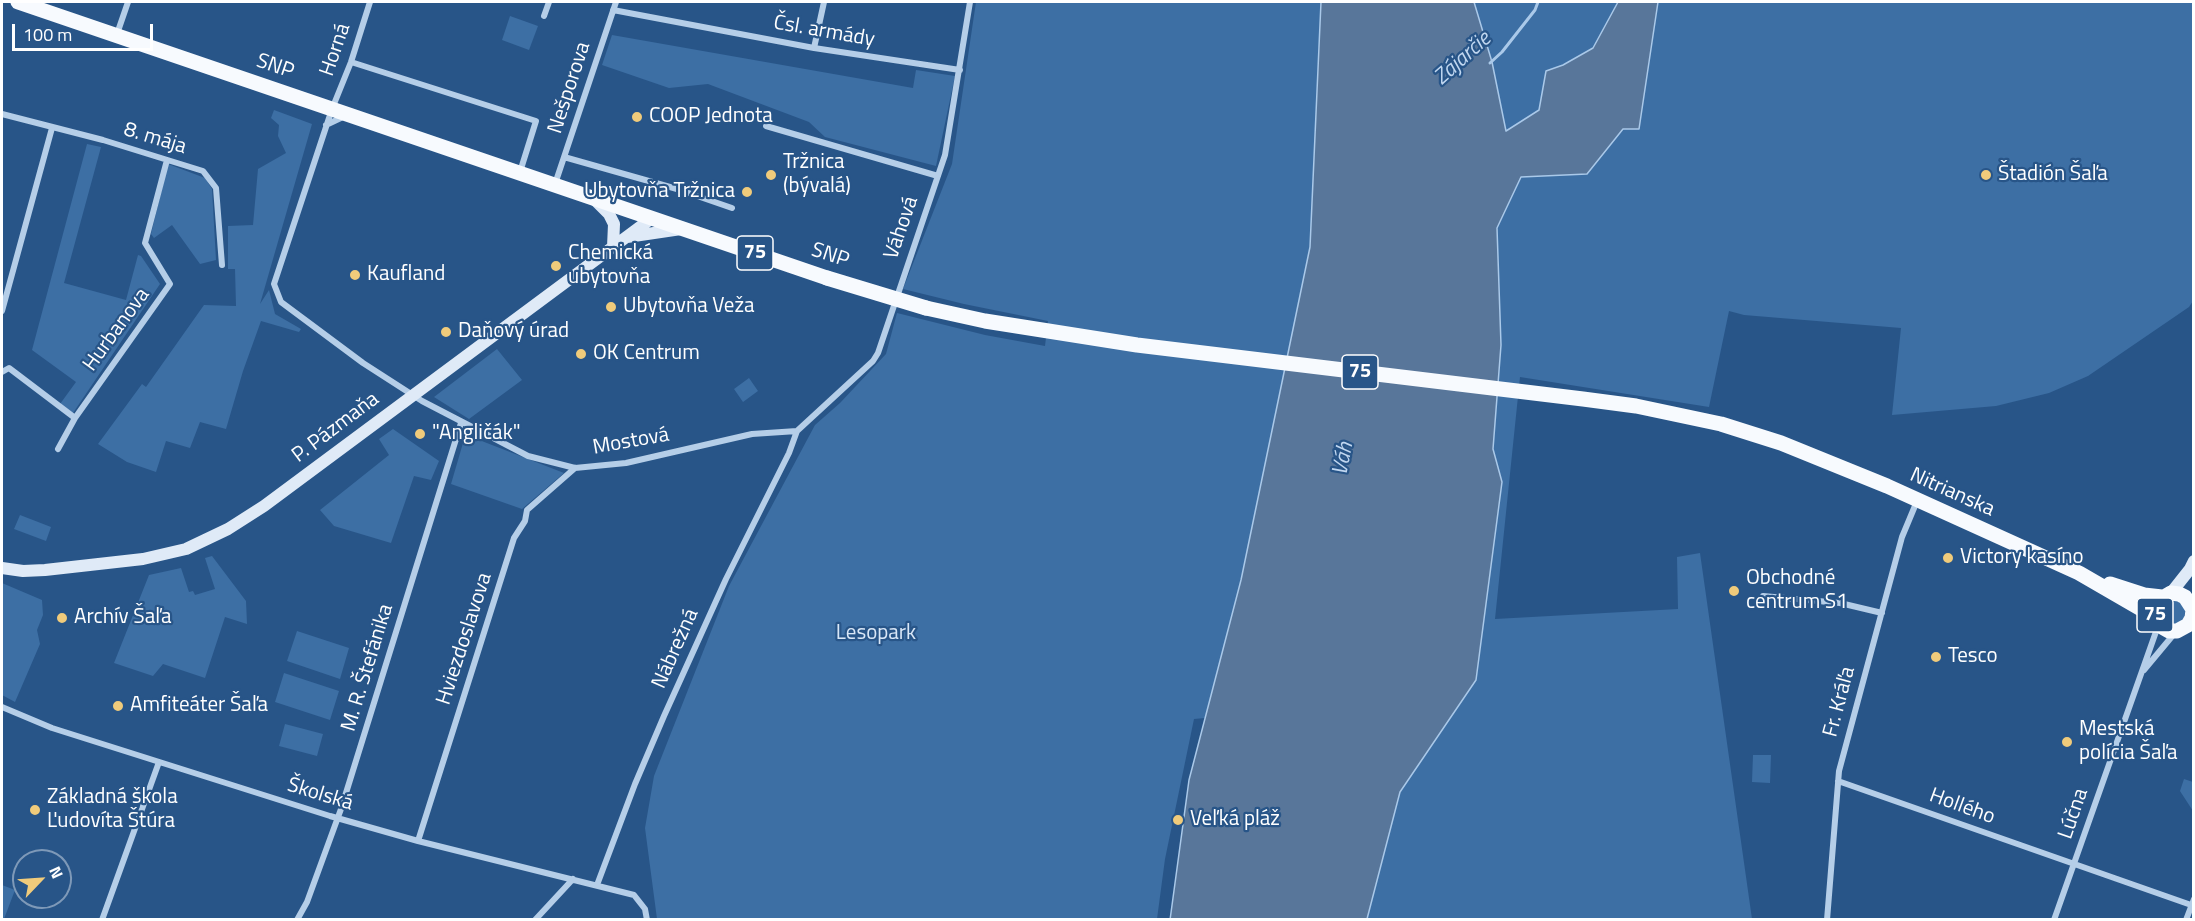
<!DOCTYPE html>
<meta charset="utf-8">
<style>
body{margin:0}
#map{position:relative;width:2195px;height:921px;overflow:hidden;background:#285588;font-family:"Titillium Web",sans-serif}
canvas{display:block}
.frame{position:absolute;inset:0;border:3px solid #fff;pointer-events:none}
.north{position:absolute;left:12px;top:849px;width:60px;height:60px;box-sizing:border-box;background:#285588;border:2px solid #7e99b8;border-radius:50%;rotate:65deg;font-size:16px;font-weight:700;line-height:24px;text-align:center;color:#fff}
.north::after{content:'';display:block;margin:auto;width:21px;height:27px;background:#f0cb7b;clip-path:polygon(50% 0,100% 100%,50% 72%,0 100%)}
.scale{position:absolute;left:12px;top:24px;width:141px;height:27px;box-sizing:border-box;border:3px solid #fff;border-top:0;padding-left:8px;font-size:18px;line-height:21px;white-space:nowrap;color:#fff;-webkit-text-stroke:4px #285588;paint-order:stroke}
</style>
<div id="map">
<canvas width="2195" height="921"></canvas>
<div class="frame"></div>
<div class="north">N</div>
<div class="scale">100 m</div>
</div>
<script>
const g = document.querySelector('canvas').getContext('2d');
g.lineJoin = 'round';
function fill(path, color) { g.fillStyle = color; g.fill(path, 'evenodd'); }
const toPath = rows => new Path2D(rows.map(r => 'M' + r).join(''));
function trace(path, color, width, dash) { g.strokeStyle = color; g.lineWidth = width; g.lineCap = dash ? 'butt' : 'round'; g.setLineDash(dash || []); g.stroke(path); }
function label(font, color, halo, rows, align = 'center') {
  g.font = font + ' "Titillium Web",sans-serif'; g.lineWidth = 4.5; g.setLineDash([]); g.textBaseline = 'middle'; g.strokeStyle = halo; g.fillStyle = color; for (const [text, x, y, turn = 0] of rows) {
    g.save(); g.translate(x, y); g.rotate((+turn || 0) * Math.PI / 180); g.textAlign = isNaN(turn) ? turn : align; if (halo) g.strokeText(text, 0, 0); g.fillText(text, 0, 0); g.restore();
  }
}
fill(toPath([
 [976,2,1321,2,1310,247,1241,580,1205,718,1194,719,1165,859,1157,919,657,919,645,828,654,776,729,586,815,425,840,403,886,354,897,313,985,335,1045,346,1048,321,964,304,903,289,952,164],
 [1474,2,1618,2,1593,48,1563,65,1546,71,1539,110,1506,131,1492,62],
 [1658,2,2193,2,2193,301,2189,307,2088,376,2049,393,1996,406,1892,415,1901,328,1744,315,1729,311,1709,407,1520,377,1495,619,1678,609,1677,557,1700,553,1752,919,1367,920,1400,792,1476,680,1502,482,1493,449,1501,345,1497,229,1521,177,1587,174,1623,129,1639,128],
 [510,16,538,26,529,50,502,40],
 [612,35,913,88,916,70,955,76,936,166,825,137,809,122,708,84,669,88,602,65],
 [274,110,312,124,260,304,269,290,275,314,301,329,299,332,261,321,243,371,226,429,200,422,190,448,166,441,156,472,127,462,98,444,142,384,146,387,204,305,236,306,235,269,228,269,228,226,253,225,258,169,286,153,278,136,279,125,271,118],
 [87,144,101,147,64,283,126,300,138,255,141,256,160,284,73,413,60,404,76,382,32,350],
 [168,164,205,178,212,189,216,260,200,264,172,225,154,238,151,234],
 [497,349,522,380,469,419,434,397],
 [749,378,758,391,743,402,734,389],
 [393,429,439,461,431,480,414,476,391,543,334,526,320,510,389,455,379,439],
 [474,438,564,473,522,509,451,484,463,443],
 [20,515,51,527,46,541,14,529],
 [212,556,246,601,247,624,225,617,205,678,163,664,153,676,114,663,149,575,181,568,189,592,193,591,195,595,215,589,205,558],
 [2,583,42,600,43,615,37,630,40,644,15,702,2,695],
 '2161 612a12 12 0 1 1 24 0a12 12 0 1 1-24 0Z',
 [297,631,349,648,340,679,287,661],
 [284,673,339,691,330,720,275,702],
 [285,724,323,734,317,756,279,746],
 [1753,755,1771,755,1770,783,1752,782],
 [2184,779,2193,782,2193,811,2180,791],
 [2,885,15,890,4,919,2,919]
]), '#3d6fa4');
const water = toPath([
 [1321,2,1474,2,1492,62,1506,131,1539,110,1546,71,1563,65,1593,48,1618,2,1658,2,1639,129,1623,129,1587,174,1521,177,1497,228,1501,345,1493,449,1502,482,1476,680,1400,792,1367,919,1170,920,1189,780,1241,580,1310,247,1321,2]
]);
fill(water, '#58769a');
trace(water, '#aac9e9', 1.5);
trace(toPath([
 [1490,63,1502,52,1535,10,1538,2]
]), '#aac9e9', 3);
trace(toPath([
 [370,2,351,62,332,109,274,284,281,302,363,363,422,401,528,456,575,468,626,463,752,434,797,431],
 [613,10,814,48,960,70],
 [544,16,549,2],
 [117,34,128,2],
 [814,48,824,2],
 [351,62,536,121,520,172],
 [2,114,103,140,203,171,216,188,222,265],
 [326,125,345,116],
 [766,126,938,176],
 [564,157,677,189,732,208],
 [555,184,616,2],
 [2,311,52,128],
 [2,372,9,368,75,418],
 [58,449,75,418,170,284,145,243,167,160],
 [1763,596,1840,603,1882,613],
 [2144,670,2174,634],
 [2,707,52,728,330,816,418,841,634,895,645,909,647,920],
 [1838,781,2194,906],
 [418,841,514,538,525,521,527,510,575,468],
 [597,885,635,784,664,716,726,579,789,453,797,431,873,361,878,353,945,155,970,2],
 [102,920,159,762],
 [297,920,307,902,341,809,461,423],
 [535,920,573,879],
 [1827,920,1839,771,1902,537,1917,501],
 [2054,920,2158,626],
 [2186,920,2194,899]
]), '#b5cee8', 6);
trace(toPath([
 [596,201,609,214,614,224,613,247],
 [627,237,681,229],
 [2,568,23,571,45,570,143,559,186,549,228,529,264,506,652,218],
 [2171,593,2190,569,2194,561]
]), '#dfeaf7', 12);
trace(toPath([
 [18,2,827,278],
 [926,308,985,321,1137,345,1583,399,1636,406,1721,424,1781,443,1887,486,2079,573,2155,617],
 [2110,584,2144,595,2162,597],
 [2193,610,2192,618,2188,625,2177,631,2169,631,2162,627,2156,621,2154,613,2159,600,2171,593,2179,594,2185,597,2194,611]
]), '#f7fafe', 15);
trace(toPath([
 [827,278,926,308]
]), '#f7fafe', 15);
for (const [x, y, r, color] of [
 [637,117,6,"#f0cb7b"],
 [771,175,6,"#f0cb7b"],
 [1986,175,6,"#f0cb7b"],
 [747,192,6,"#f0cb7b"],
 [556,266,6,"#f0cb7b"],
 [355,275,6,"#f0cb7b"],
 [611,307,6,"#f0cb7b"],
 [446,332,6,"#f0cb7b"],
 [581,354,6,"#f0cb7b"],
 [420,434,6,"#f0cb7b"],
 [1948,558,6,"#f0cb7b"],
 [1734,591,6,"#f0cb7b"],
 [62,618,6,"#f0cb7b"],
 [1936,657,6,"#f0cb7b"],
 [118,706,6,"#f0cb7b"],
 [2067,742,6,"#f0cb7b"],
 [35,810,6,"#f0cb7b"],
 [1178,820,6,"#f0cb7b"]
]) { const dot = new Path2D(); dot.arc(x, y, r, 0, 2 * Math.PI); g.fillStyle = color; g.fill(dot); trace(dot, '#285588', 2); }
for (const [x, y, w] of [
 [755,253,36],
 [1360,372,36],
 [2155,615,36]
]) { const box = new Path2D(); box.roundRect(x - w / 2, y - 17, w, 34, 4.5); g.fillStyle = '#285588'; g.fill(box); trace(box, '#fff', 1.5); }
label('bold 20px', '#fff', null, [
 ["75",755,253],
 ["75",1360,372],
 ["75",2155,615]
]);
label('21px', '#fff', '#285588', [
 ["Čsl. armády",824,32,10],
 ["Horná",336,50,-71],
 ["SNP",275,67,19],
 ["Nešporova",570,88,-72],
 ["8. mája",155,139,17],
 ["Váhová",902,228,-71],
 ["SNP",830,256,18],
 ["Hurbanova",117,330,-54],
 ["P. Pázmaňa",336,428,-37],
 ["Mostová",631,442,-10],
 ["Nitrianska",1952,493,24],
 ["Hviezdoslavova",465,639,-72],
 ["Nábrežná",676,649,-66],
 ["M. R. Štefánika",368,668,-73],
 ["Fr. Kráľa",1840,702,-75],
 ["Školská",320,795,17],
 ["Hollého",1962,807,20],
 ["Lúčna",2074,814,-71]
]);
label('21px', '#fff', '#285588', [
 ["COOP Jednota",649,117],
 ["Tržnica",783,163],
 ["(bývalá)",783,187],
 ["Štadión Šaľa",1998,175],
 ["Ubytovňa Tržnica",735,192,"right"],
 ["Chemická",568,254],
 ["ubytovňa",568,278],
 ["Kaufland",367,275],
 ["Ubytovňa Veža",623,307],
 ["Daňový úrad",458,332],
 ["OK Centrum",593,354],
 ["\"Angličák\"",432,434],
 ["Victory kasíno",1960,558],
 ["Obchodné",1746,579],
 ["centrum S1",1746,603],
 ["Archív Šaľa",74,618],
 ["Tesco",1948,657],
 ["Amfiteáter Šaľa",130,706],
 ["Mestská",2079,730],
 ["polícia Šaľa",2079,754],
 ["Základná škola",47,798],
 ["Ľudovíta Štúra",47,822],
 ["Veľká pláž",1190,820]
], 'left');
label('21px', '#d9e7f7', '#285588', [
 ["Lesopark",876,634]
]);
label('italic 22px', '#c1d7f0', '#285588', [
 ["Zájarčie",1463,59,-42],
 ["Váh",1344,459,-79]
]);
</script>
